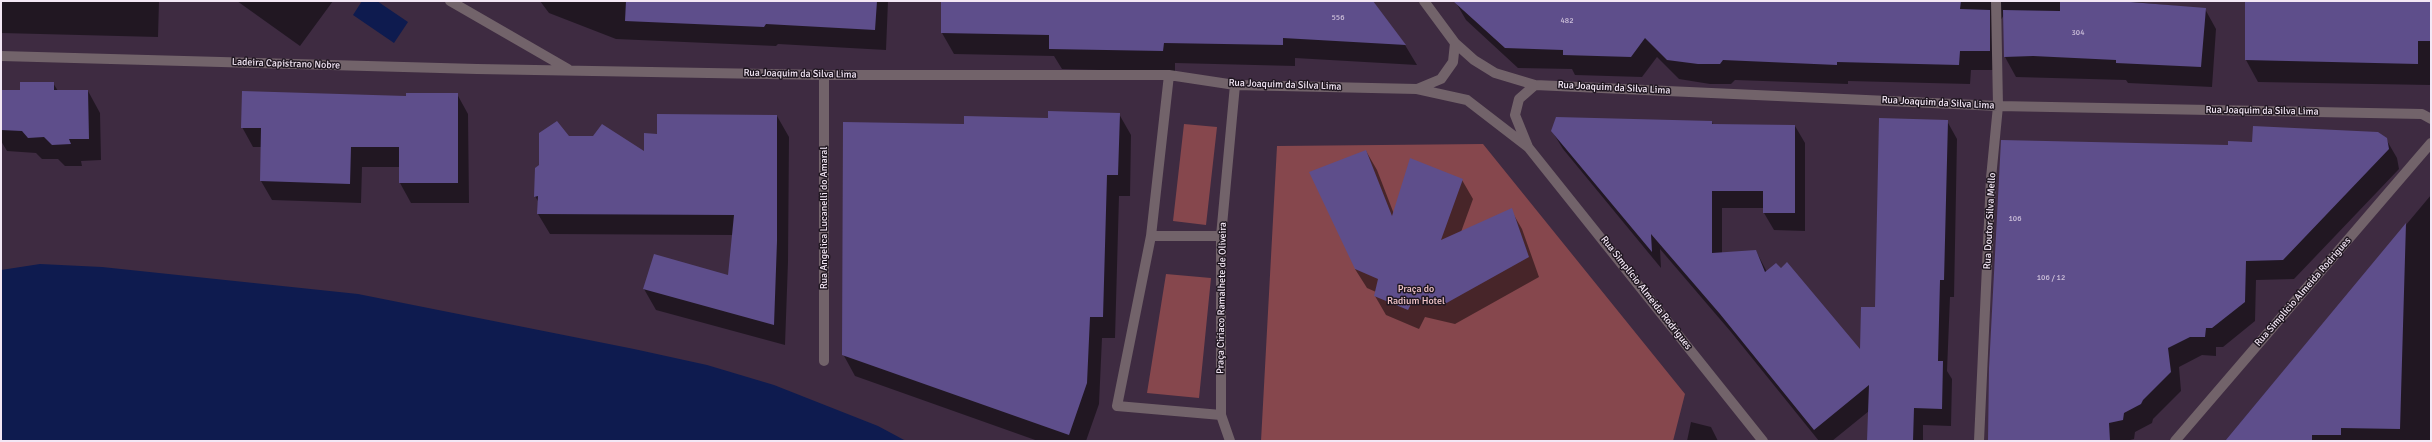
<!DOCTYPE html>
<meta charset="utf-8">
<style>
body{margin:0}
#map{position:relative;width:2432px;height:442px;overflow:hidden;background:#3e2b41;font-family:Signika,sans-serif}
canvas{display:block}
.frame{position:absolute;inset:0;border:2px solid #f3e7f5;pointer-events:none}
</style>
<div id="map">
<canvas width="2432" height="442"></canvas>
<div class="frame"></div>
</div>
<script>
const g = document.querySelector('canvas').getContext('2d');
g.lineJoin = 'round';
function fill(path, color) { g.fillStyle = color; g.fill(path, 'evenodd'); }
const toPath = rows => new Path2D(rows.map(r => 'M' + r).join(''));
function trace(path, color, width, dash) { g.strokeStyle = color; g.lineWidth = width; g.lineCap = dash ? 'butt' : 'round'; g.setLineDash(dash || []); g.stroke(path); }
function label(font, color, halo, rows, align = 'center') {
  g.font = font + ' Signika,sans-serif'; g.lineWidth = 3; g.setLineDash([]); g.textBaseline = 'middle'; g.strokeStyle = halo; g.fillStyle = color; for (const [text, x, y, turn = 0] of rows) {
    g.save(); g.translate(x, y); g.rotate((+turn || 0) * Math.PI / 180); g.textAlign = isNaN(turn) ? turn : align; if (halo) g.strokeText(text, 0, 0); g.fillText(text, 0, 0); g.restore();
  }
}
fill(toPath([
 [1184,124,1217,127,1206,225,1173,221],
 [1483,144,1685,394,1673,441,1261,441,1277,146],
 [1166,274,1211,278,1199,398,1147,393]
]), '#86474d');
fill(toPath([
 [362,1,377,1,408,22,394,43,353,15],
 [40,264,102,267,358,294,634,349,707,365,774,385,878,426,906,441,1,441,1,270]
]), '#0e1b4f');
fill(toPath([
 [1,1,159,1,158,37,1,33],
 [237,1,333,1,300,46],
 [540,1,888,1,886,50,778,44,776,46,616,39,549,13],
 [942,1,1371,1,1405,45,1417,65,1295,58,1295,66,1175,63,1175,72,1062,69,1054,56,954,54,942,33],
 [1455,1,2126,1,2205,9,2216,29,2212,87,2128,83,2126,80,2016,77,2005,57,2004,15,2000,21,2001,70,1971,70,1970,84,1848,81,1848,84,1735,80,1731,84,1710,84,1679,79,1657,57,1642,77,1575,75,1572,69,1518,68,1466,20],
 [2246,1,2431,1,2430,85,2258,82,2246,60],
 [53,83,58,91,88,91,100,113,101,160,81,161,82,166,65,166,58,159,42,159,36,153,7,151,1,141,1,91,20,91],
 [457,94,468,114,469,203,411,203,400,183,400,167,362,167,361,203,272,200,261,181,262,147,253,147,242,127,407,97],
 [1119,114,1131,135,1130,196,1119,196,1115,338,1102,338,1099,404,1086,441,1038,441,855,376,843,354,965,125],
 [777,116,789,137,788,262,785,345,656,310,644,289,729,276,733,235,550,234,538,214,539,203,535,196,569,137,645,153,658,135],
 [1947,121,1957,139,1954,297,1950,297,1947,371,1952,379,1951,426,1923,425,1923,441,1868,441,1869,411,1832,441,1819,441,1731,332,1660,249,1661,268,1563,149,1552,131,1712,122,1713,125,1795,126,1805,143,1805,231,1774,230,1764,213,1764,208,1722,208,1722,253,1756,251,1767,272,1861,352,1876,308],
 [2386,139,2397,158,2399,169,2294,279,2256,280,2255,321,2223,347,2216,347,2216,356,2202,355,2179,367,2181,391,2153,419,2152,423,2135,432,2134,439,2126,441,1989,441,2229,146,2253,143],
 [1366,151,1377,170,1394,214,1462,180,1473,199,1461,232,1511,210,1522,229,1539,277,1455,324,1425,317,1419,329,1386,315,1375,296,1376,292,1367,288,1355,269],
 [2431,195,2431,441,2225,441],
 [1691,422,1711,427,1718,441,1687,441]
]), '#0007');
fill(toPath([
 [626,1,877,1,875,30,766,24,764,27,625,21],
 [941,1,1373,1,1406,45,1283,38,1283,45,1164,43,1163,51,1049,49,1049,35,941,33],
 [1453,1,1961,1,1960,9,1990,10,1990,51,1960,51,1959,65,1837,62,1837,65,1723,60,1720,64,1698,64,1667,60,1645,38,1631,57,1563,55,1563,50,1505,48],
 [2060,1,2118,1,2206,8,2201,67,2116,63,2116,60,2033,56,2004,57,2003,10,2060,11],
 [2245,1,2431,1,2431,41,2418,41,2418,64,2245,60],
 [20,82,54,82,54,90,88,90,89,139,69,139,71,144,52,145,44,137,28,138,22,131,1,130,1,90,20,90],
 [242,91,406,96,406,93,458,93,458,183,399,183,399,147,351,147,350,184,260,181,261,128,241,128],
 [1048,111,1120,113,1118,175,1107,175,1103,317,1090,317,1087,383,1069,435,842,355,843,122,964,124,964,116,1048,118],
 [657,114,777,115,777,241,774,325,643,289,654,254,728,275,734,215,537,214,538,196,534,197,535,168,539,165,539,133,557,121,569,136,593,136,602,124,644,151,644,133,657,134],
 [1556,117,1712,121,1712,124,1795,125,1795,213,1763,213,1763,191,1712,191,1712,253,1756,250,1765,272,1776,263,1781,268,1787,262,1860,349,1861,307,1875,307,1879,118,1948,120,1944,280,1940,280,1938,361,1943,361,1942,409,1914,408,1913,441,1867,441,1869,385,1814,430,1720,314,1651,234,1652,252,1551,131],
 [2253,126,2378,132,2387,138,2389,149,2283,260,2246,261,2245,302,2212,328,2206,328,2205,337,2190,337,2168,348,2171,372,2143,400,2141,404,2124,413,2123,420,2109,423,2110,441,1988,441,1989,368,2001,140,2228,145,2228,141,2252,142],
 [1366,150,1392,216,1410,158,1463,179,1441,240,1512,208,1529,257,1443,305,1414,298,1408,310,1374,296,1378,279,1355,269,1309,172],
 [2406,223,2400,429,2341,428,2341,435,2312,435,2312,441,2225,441]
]), '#5e4e8b');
trace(toPath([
 [450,1,568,69],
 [1455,43,1474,60,1495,73,1535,85,1998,106,2422,114,2431,119],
 [1,56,477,69,824,75,1169,75,1235,85,1417,89,1467,100,1528,147,1763,441],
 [824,75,824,361],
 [1169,75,1151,236,1117,406,1221,415],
 [1417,89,1441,79,1453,62,1455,43,1424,1],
 [1528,147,1515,115,1519,99,1535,85],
 [1151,236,1221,236],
 [1230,441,1221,415,1221,236,1235,85],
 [1979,441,1991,178,1998,106,1996,1],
 [2175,441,2431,143]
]), '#72636a', 10);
label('8px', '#cec1da', null, [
 ["556",1338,18],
 ["482",1567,21],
 ["304",2078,33],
 ["106",2015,219],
 ["106 / 12",2051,278]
]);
label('10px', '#f3e7f5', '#201721', [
 ["Ladeira Capistrano Nobre",286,64,2],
 ["Rua Joaquim da Silva Lima",800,74,1],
 ["Rua Joaquim da Silva Lima",1285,85,2],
 ["Rua Joaquim da Silva Lima",1614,88,3],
 ["Rua Joaquim da Silva Lima",1938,103,3],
 ["Rua Joaquim da Silva Lima",2262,111,1],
 ["Rua Angelica Lucanelli do Amaral",824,218,-90],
 ["Rua Doutor Silva Mello",1990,221,-87],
 ["Rua Simplício Almeida Rodrigues",2303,292,-49],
 ["Rua Simplício Almeida Rodrigues",1646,293,52],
 ["Praça Ciriaco Ramalhete de Oliveira",1222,298,-89]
]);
label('10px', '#f2c5c8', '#201721', [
 ["Praça do",1416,289],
 ["Radium Hotel",1416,301]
]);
</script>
